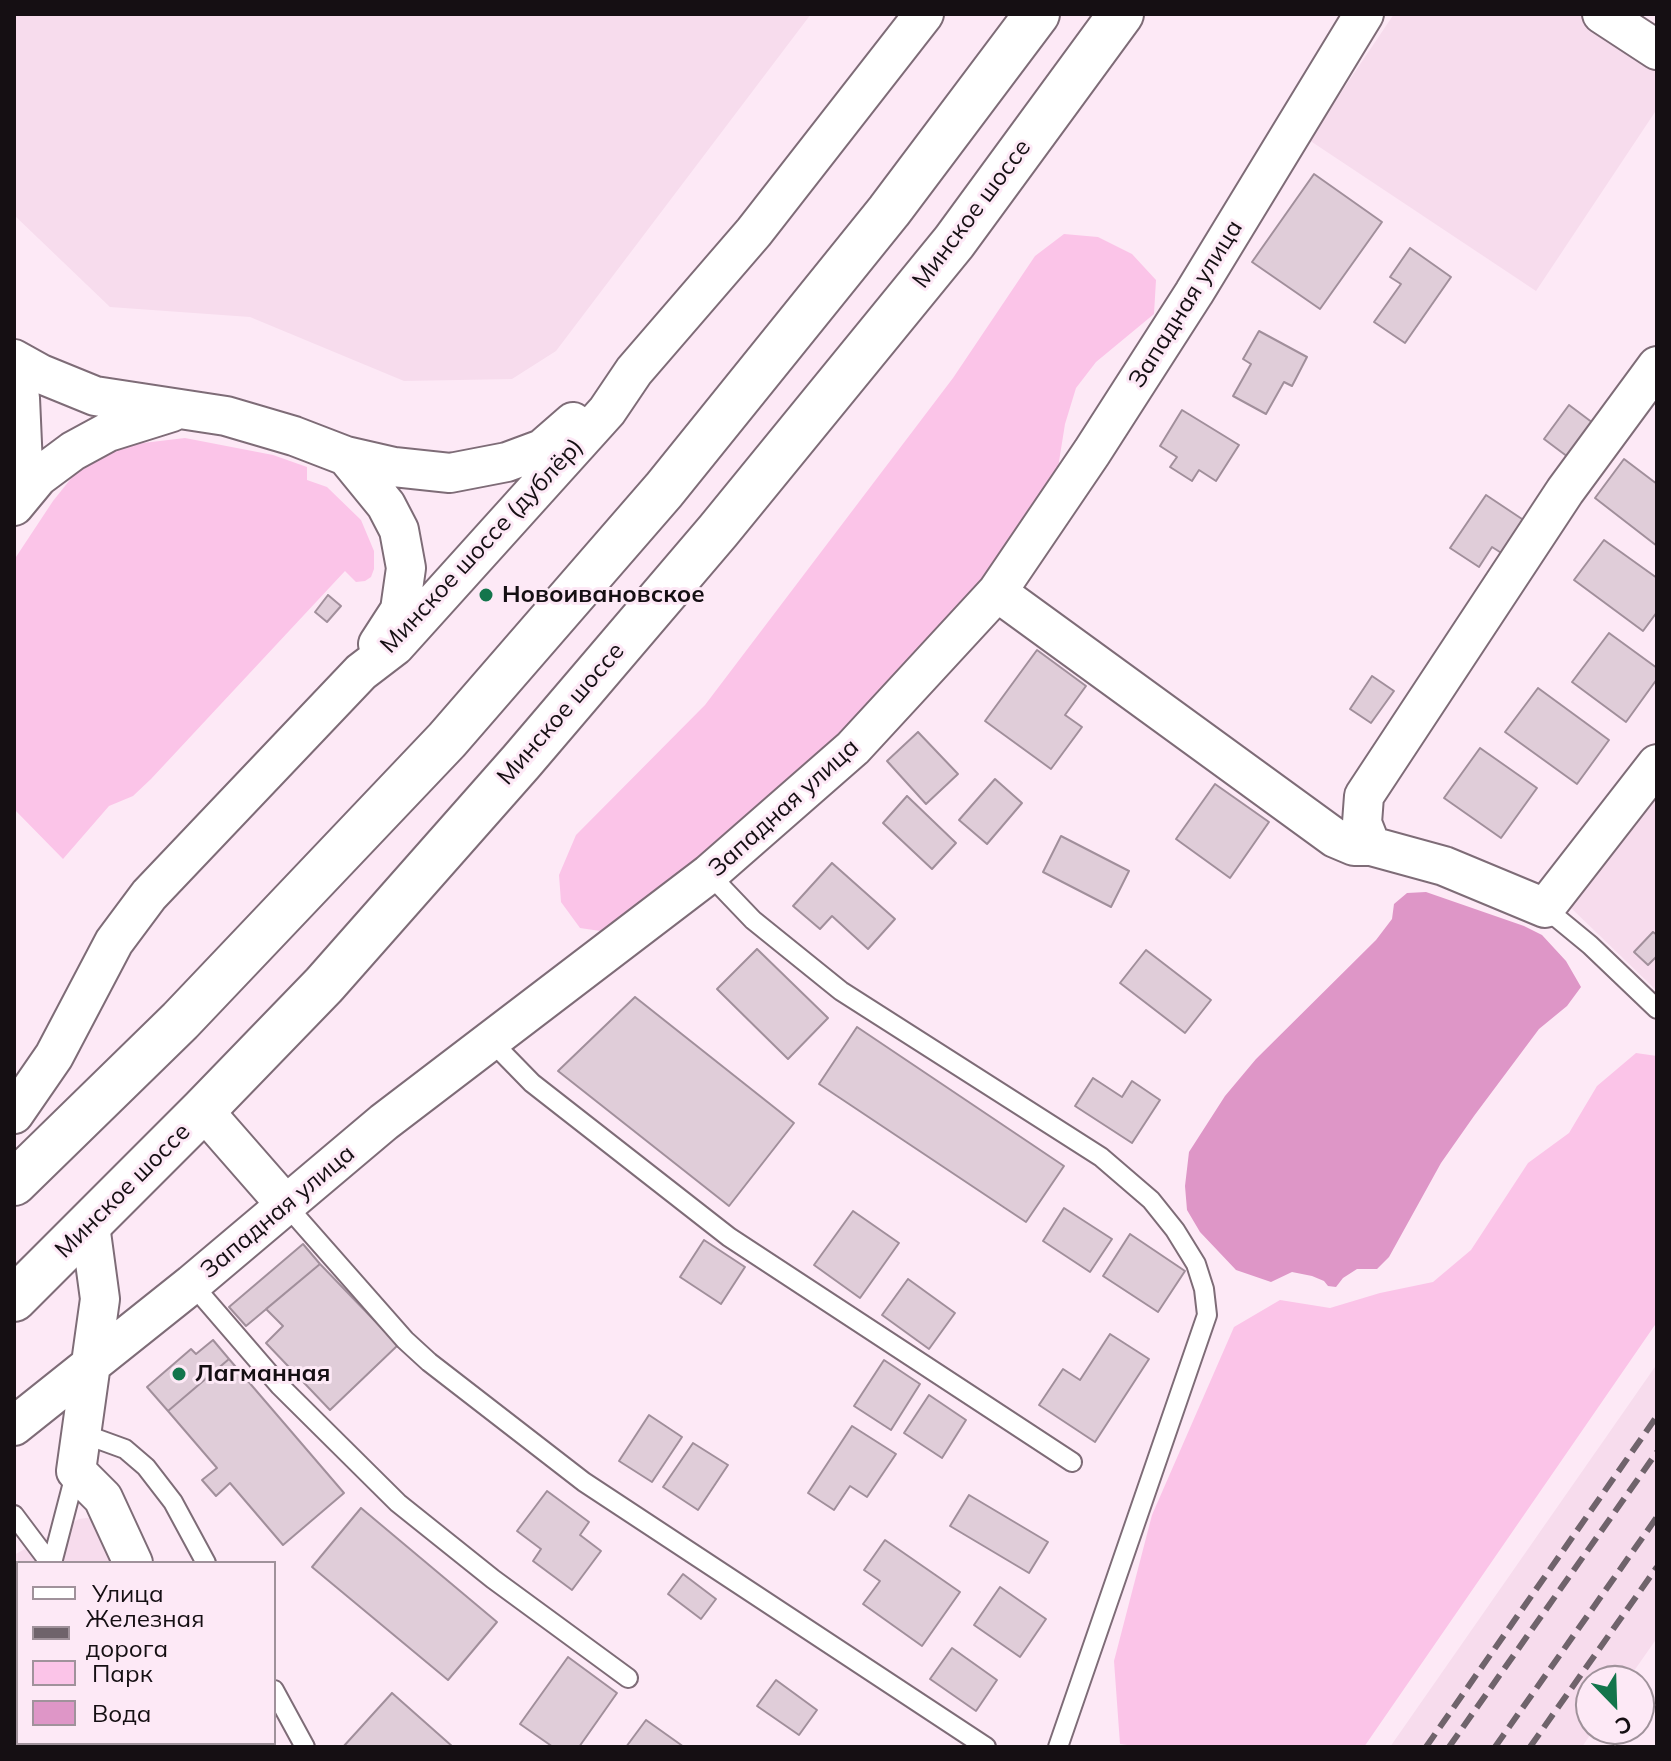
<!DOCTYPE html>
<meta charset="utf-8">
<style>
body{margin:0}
#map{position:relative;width:1671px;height:1761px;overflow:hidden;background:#fde9f6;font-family:Mulish,sans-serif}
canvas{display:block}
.frame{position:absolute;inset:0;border:16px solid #150f13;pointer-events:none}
.legend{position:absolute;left:16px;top:1561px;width:260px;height:184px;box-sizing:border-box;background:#fde9f6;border:2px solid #a0929b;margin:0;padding:10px 14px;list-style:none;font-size:24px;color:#150f13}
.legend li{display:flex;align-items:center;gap:16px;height:40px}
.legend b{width:40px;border:2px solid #a0929b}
.north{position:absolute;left:1575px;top:1665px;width:80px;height:80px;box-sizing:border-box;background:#fde9f6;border:2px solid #a0929b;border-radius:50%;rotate:157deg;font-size:22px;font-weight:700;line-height:32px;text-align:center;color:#150f13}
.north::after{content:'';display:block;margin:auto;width:28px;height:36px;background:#13754c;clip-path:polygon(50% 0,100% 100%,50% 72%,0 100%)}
</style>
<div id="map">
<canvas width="1671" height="1761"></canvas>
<div class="frame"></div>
<ul class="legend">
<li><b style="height:10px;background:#fff"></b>Улица</li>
<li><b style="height:10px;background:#6f636b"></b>Железная дорога</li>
<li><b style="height:22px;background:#fbc4e8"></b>Парк</li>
<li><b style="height:22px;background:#de96c7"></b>Вода</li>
</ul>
<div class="north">С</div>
</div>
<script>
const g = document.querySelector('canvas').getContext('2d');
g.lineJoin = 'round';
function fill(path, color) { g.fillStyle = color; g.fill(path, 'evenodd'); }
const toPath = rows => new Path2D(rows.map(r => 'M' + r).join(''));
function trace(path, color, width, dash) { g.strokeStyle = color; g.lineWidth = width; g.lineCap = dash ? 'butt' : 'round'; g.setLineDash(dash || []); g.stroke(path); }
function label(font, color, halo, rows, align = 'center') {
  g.font = font + ' Mulish,sans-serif'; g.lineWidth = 6; g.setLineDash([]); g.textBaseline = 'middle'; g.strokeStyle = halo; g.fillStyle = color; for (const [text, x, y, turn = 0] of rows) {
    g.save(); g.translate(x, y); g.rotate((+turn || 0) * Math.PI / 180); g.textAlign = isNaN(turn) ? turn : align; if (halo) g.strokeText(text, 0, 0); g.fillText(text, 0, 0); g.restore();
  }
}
fill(toPath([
 [14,14,811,14,556,351,512,379,404,381,250,317,110,307,14,215],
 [1394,14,1582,14,1657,64,1657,109,1536,291,1309,140],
 [1657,789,1657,991,1569,906],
 [1657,1364,1657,1638,1627,1681,1591,1681,1591,1729,1594,1729,1582,1747,1390,1747],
 [94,1517,114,1563,18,1563,18,1743,95,1743,89,1747,14,1747,14,1555,79,1519]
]), '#f7dced');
fill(toPath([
 [1064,234,1098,237,1132,254,1156,280,1154,314,1096,362,1076,388,1065,424,1057,474,979,588,833,746,607,932,580,928,561,902,559,875,576,835,705,705,953,378,1035,256],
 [185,438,273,455,307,467,307,480,327,487,361,520,374,551,374,569,371,577,365,581,356,582,345,571,151,779,133,796,109,806,63,859,14,809,14,560,53,501,73,476,97,459,126,445],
 [1636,1053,1657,1056,1657,1322,1364,1747,1142,1747,1120,1744,1114,1661,1152,1515,1234,1327,1280,1300,1330,1308,1380,1293,1433,1282,1471,1250,1528,1163,1569,1133,1597,1086]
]), '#fbc4e8');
fill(toPath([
 [1426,892,1524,926,1542,935,1566,961,1581,987,1567,1006,1539,1029,1474,1116,1441,1163,1389,1257,1377,1269,1357,1269,1343,1278,1336,1287,1328,1286,1324,1281,1312,1276,1292,1272,1271,1282,1236,1270,1200,1232,1187,1210,1185,1186,1189,1152,1225,1096,1256,1059,1376,940,1392,919,1394,904,1407,893]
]), '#de96c7');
const building = toPath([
 [1314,174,1382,222,1320,309,1252,262,1314,174],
 [1410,248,1451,277,1405,343,1374,322,1401,284,1390,277,1410,248],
 [1259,331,1307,357,1292,386,1284,382,1266,414,1233,396,1251,364,1243,359,1259,331],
 [1569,405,1593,423,1568,457,1544,439,1569,405],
 [1182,410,1239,445,1216,481,1199,470,1192,481,1170,467,1177,457,1160,446,1182,410],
 [1624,459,1657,484,1657,546,1595,498,1624,459],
 [1486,495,1525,521,1503,554,1492,547,1479,567,1450,548,1486,495],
 [1604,540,1657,578,1657,612,1643,631,1574,580,1604,540],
 [328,595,341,606,327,622,315,612,328,595],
 [1609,633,1657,668,1657,679,1626,722,1572,682,1609,633],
 [1037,650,1086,686,1065,715,1082,727,1051,769,985,721,1037,650],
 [1372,676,1394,691,1371,723,1350,709,1372,676],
 [1538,688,1609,740,1577,784,1505,732,1538,688],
 [918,732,958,774,926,804,887,761,918,732],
 [1480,748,1537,788,1501,838,1444,798,1480,748],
 [995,779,1022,803,987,844,959,820,995,779],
 [1215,784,1269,822,1230,878,1176,839,1215,784],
 [907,796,956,843,932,869,883,823,907,796],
 [1061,836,1129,871,1111,907,1043,872,1061,836],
 [832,863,895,919,868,949,832,916,820,929,793,906,832,863],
 [1653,932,1657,935,1657,956,1648,965,1634,952,1653,932],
 [757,949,828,1018,788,1059,717,989,757,949],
 [1146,950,1211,1000,1185,1033,1120,983,1146,950],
 [635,997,794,1123,729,1206,558,1071,635,997],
 [857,1027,1064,1166,1026,1222,819,1084,857,1027],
 [1093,1078,1122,1097,1132,1081,1160,1100,1132,1143,1075,1106,1093,1078],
 [1064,1208,1112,1239,1090,1272,1043,1241,1064,1208],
 [853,1211,899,1243,860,1298,814,1265,853,1211],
 [1130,1234,1185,1271,1158,1312,1103,1276,1130,1234],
 [704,1240,745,1267,721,1304,680,1277,704,1240],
 [303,1244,320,1264,246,1326,229,1307,303,1244],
 [320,1264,398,1345,330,1410,266,1343,283,1326,266,1309,320,1264],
 [908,1279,955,1313,929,1349,882,1315,908,1279],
 [1110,1334,1149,1359,1095,1442,1039,1405,1063,1369,1080,1380,1110,1334],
 [213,1340,229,1359,168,1411,147,1387,191,1349,196,1354,213,1340],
 [229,1359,344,1493,283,1545,230,1483,216,1496,202,1480,217,1468,168,1411,229,1359],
 [884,1360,920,1384,891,1430,854,1406,884,1360],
 [929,1395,966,1420,942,1458,904,1433,929,1395],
 [649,1415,682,1437,652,1482,619,1461,649,1415],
 [852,1426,896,1454,867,1497,850,1486,834,1510,808,1493,852,1426],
 [693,1443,728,1465,698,1510,663,1487,693,1443],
 [547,1491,589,1522,580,1535,601,1551,572,1590,533,1561,541,1549,517,1531,547,1491],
 [969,1495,1048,1542,1029,1573,950,1526,969,1495],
 [361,1508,497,1622,448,1680,312,1567,361,1508],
 [885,1540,960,1592,922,1646,863,1604,880,1581,864,1570,885,1540],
 [683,1574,716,1599,701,1619,668,1594,683,1574],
 [1000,1587,1046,1619,1020,1657,974,1625,1000,1587],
 [952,1648,997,1680,976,1711,930,1679,952,1648],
 [568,1657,617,1693,579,1747,553,1747,520,1724,568,1657],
 [776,1680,817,1710,799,1735,757,1706,776,1680],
 [392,1693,453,1747,343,1747,392,1693],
 [646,1720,684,1747,626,1747,646,1720]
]);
fill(building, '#e0cdd9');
trace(building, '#a18f9b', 2);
const lane = toPath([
 [709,874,753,920,841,991,1101,1157,1151,1200,1175,1230,1196,1264,1204,1289,1207,1315,1058,1747],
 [1545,908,1590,945,1657,1009],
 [492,1042,532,1083,729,1237,1072,1462],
 [287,1206,405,1340,429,1362,584,1482,986,1747],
 [192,1284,280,1386,398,1503,493,1579,628,1678],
 [81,1433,125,1449,146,1467,173,1502,206,1563],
 [14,1515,50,1563],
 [52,1563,76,1471],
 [274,1690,305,1747],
 [20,1747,21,1743]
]);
const street = toPath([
 [1602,14,1657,50],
 [14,359,41,374,95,396,226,416,294,436,346,456,394,467,450,473,507,462,542,449,573,422],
 [14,384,20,398,23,466,14,491],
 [346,456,386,505,399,530,406,568,400,610,378,644],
 [14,506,38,477,73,451,108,432,172,412],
 [997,592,1335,838,1354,846,1371,846,1444,866,1545,908,1657,764],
 [1371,846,1362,823,1364,796,1565,491,1657,366],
 [203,1110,287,1206],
 [14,1114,54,1056,114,942,149,895,361,672,395,646,607,411,634,371,754,232,924,14],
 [90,1225,100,1299,76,1471,103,1498,133,1563],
 [14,1426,192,1284,384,1122,709,874,853,748,997,592,1092,452,1194,293,1364,14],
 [209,1743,211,1747]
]);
const highway = toPath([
 [14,1183,180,1021,447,740,664,490,889,211,1037,14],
 [14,1299,203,1110,324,985,521,762,718,531,954,242,1121,14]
]);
trace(lane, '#7e6c77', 22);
trace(street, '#7e6c77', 42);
trace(highway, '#7e6c77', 48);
trace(lane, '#fff', 18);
trace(street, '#fff', 38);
trace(highway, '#fff', 44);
trace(toPath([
 [1426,1747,1657,1416],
 [1449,1747,1657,1452],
 [1495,1747,1657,1517],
 [1530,1747,1657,1567]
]), '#6f636b', 6, [16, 8]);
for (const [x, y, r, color] of [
 [486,595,8,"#13754c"],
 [179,1374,8,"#13754c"]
]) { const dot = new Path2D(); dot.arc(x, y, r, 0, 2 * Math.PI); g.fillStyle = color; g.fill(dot); trace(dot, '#fde9f6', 3); }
label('24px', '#150f13', '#fde9f6', [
 ["Минское шоссе",972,214,-53],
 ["Западная улица",1186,304,-58],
 ["Минское шоссе (дублёр)",482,546,-47],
 ["Минское шоссе",561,714,-49],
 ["Западная улица",784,808,-42],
 ["Минское шоссе",123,1191,-45],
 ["Западная улица",278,1212,-40]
]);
label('bold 24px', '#150f13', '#fde9f6', [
 ["Новоивановское",502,595],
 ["Лагманная",195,1374]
], 'left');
</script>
